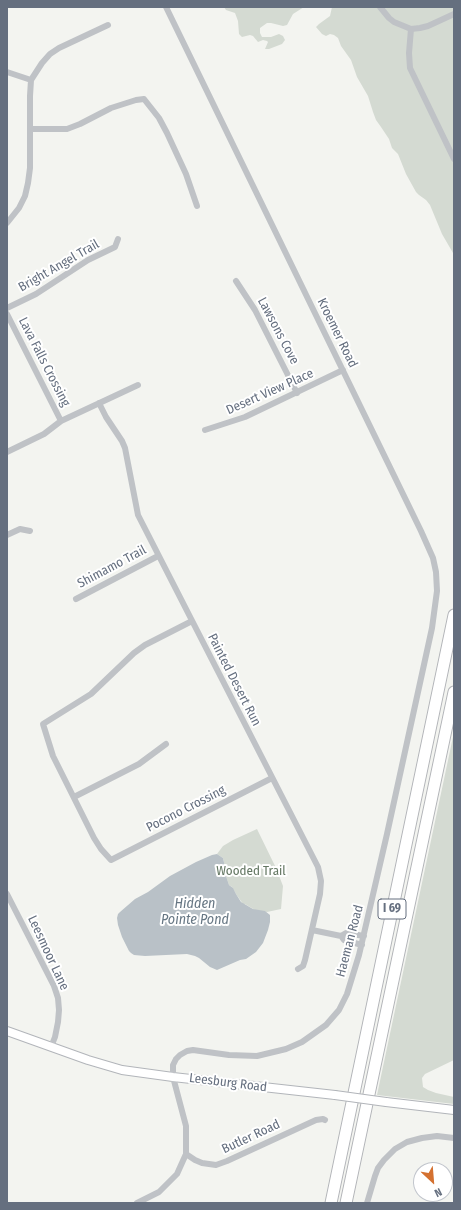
<!DOCTYPE html>
<style>
body{margin:0}
#map{position:relative;width:461px;height:1210px;overflow:hidden;background:#f3f4f0;font-family:"Fira Sans Condensed",sans-serif}
canvas{display:block}
.frame{position:absolute;inset:0;border:8px solid #656f7f;pointer-events:none}
.north{position:absolute;left:413px;top:1162px;width:40px;height:40px;box-sizing:border-box;background:#fff;border:1px solid #c1c5cc;border-radius:50%;rotate:154deg;font-size:11px;font-weight:700;line-height:16px;text-align:center;color:#656f7f}
.north::after{content:'';display:block;margin:auto;width:14px;height:18px;background:#d47130;clip-path:polygon(50% 0,100% 100%,50% 72%,0 100%)}
</style>
<div id="map">
<canvas width="461" height="1210"></canvas>
<div class="frame"></div>
<div class="north">N</div>
</div>
<script>
const g = document.querySelector('canvas').getContext('2d');
g.lineJoin = 'round';
function fill(path, color) { g.fillStyle = color; g.fill(path, 'evenodd'); }
const toPath = rows => new Path2D(rows.map(r => 'M' + r).join(''));
function trace(path, color, width, dash) { g.strokeStyle = color; g.lineWidth = width; g.lineCap = dash ? 'butt' : 'round'; g.setLineDash(dash || []); g.stroke(path); }
function label(font, color, halo, rows, align = 'center') {
  g.font = font + ' "Fira Sans Condensed",sans-serif'; g.lineWidth = 4; g.setLineDash([]); g.textBaseline = 'middle'; g.strokeStyle = halo; g.fillStyle = color; for (const [text, x, y, turn = 0] of rows) {
    g.save(); g.translate(x, y); g.rotate((+turn || 0) * Math.PI / 180); g.textAlign = isNaN(turn) ? turn : align; if (halo) g.strokeText(text, 0, 0); g.fillText(text, 0, 0); g.restore();
  }
}
fill(toPath([
 [224,7,304,7,293,14,287,25,283,26,271,23,267,23,260,28,260,33,262,37,271,37,279,34,283,36,285,40,282,44,269,49,265,49,268,42,267,41,263,40,258,42,253,36,250,35,242,37,239,34,238,21,235,13,226,10],
 [332,7,454,7,454,259,453,253,442,234,430,205,426,200,419,195,416,192,406,174,398,154,392,148,389,139,381,127,376,120,373,112,368,96,357,77,351,60,341,46,338,38,334,35,330,34,326,36,322,34,316,27,319,24,330,16],
 [454,732,454,1060,425,1074,422,1078,423,1087,428,1090,436,1093,454,1097,454,1104,377,1095],
 [257,829,276,868,283,886,281,909,267,912,255,910,245,904,243,904,236,894,232,887,229,885,225,873,226,871,223,858,217,854,223,846,233,840]
]), '#d4dad2');
fill(toPath([
 [217,854,223,858,226,871,225,873,229,885,233,888,236,894,241,902,253,909,265,911,270,915,270,922,268,930,263,943,256,952,246,959,240,960,217,970,210,967,199,958,195,956,187,954,145,956,134,955,131,953,129,951,122,937,118,925,117,918,118,914,120,912,135,899,148,892,170,876,196,862,212,855]
]), '#b9c1c7');
const secondary = toPath([
 [7,1031,88,1060,122,1070,173,1077,335,1095],
 [386,1102,454,1110]
]);
const highway = toPath([
 [331,1203,454,615],
 [346,1203,454,692]
]);
trace(secondary, '#b2b5ba', 10);
trace(highway, '#b2b4b8', 13);
trace(toPath([
 [380,7,389,18,394,22,411,29,420,28,428,26,454,14],
 [411,29,409,53,410,68,454,159],
 [7,72,31,80],
 [30,129,67,129,80,124,111,108,136,100,144,99,159,118,167,133,186,174,197,206],
 [7,223,19,208,25,196,28,183,30,168,30,96,31,80,42,63,50,54,59,48,108,25],
 [236,281,255,310,297,393],
 [7,308,36,294,88,260,115,247,118,239],
 [7,314,61,421],
 [99,403,106,417,122,441,125,448,138,515,318,867,321,881,320,894,305,960,303,966,298,969],
 [205,430,245,417,343,370],
 [7,452,44,434,61,421,138,385],
 [7,535,20,529,30,531],
 [76,599,158,556],
 [192,621,145,645,134,653,91,694,43,724,53,756,94,838,101,849,111,860,272,778],
 [74,797,139,764,166,744],
 [7,894,54,986,58,998,59,1010,58,1022,55,1037,51,1047],
 [312,930,341,936,344,940,362,945],
 [341,936,346,933,364,936],
 [186,1154,195,1160,202,1163,216,1165,227,1161,316,1120,323,1119,325,1120],
 [137,1203,159,1192,177,1174,186,1154,186,1126,173,1077,173,1065,176,1059,180,1055,187,1051,193,1050,229,1055,257,1056,286,1049,302,1042,326,1025,339,1010,347,994,359,955,387,834,432,628,437,591,436,572,433,558,421,531,166,7],
 [367,1203,375,1176,378,1168,384,1160,395,1149,407,1142,422,1138,437,1136,454,1138]
]), '#bfc2c6', 6);
trace(secondary, '#fff', 8);
trace(highway, '#fff', 11);
const secondaryBridge = toPath([
 [335,1095,386,1102]
]);
trace(secondaryBridge, '#b2b5ba', 10, []);
trace(secondaryBridge, '#fff', 8);
for (const [x, y, w] of [
 [392,909,28]
]) { const box = new Path2D(); box.roundRect(x - w / 2, y - 10, w, 20, 3); g.fillStyle = '#fff'; g.fill(box); trace(box, '#656f7f', 1); }
label('bold 12px', '#656f7f', null, [
 ["I 69",392,909]
]);
label('13px', '#656f7f', '#fff', [
 ["Bright Angel Trail",59,266,-30],
 ["Lawsons Cove",278,331,62],
 ["Kroemer Road",337,333,64],
 ["Lava Falls Crossing",44,362,63],
 ["Desert View Place",270,392,-24],
 ["Shimamo Trail",112,567,-28],
 ["Painted Desert Run",234,680,63],
 ["Pocono Crossing",186,809,-27],
 ["Haeman Road",350,941,-75],
 ["Leesmoor Lane",48,953,65],
 ["Leesburg Road",228,1083,7],
 ["Butler Road",251,1137,-25]
]);
label('13px', '#647763', '#fff', [
 ["Wooded Trail",251,871]
]);
label('italic 14px', '#667683', '#fff', [
 ["Hidden",195,904],
 ["Pointe Pond",195,920]
]);
</script>
